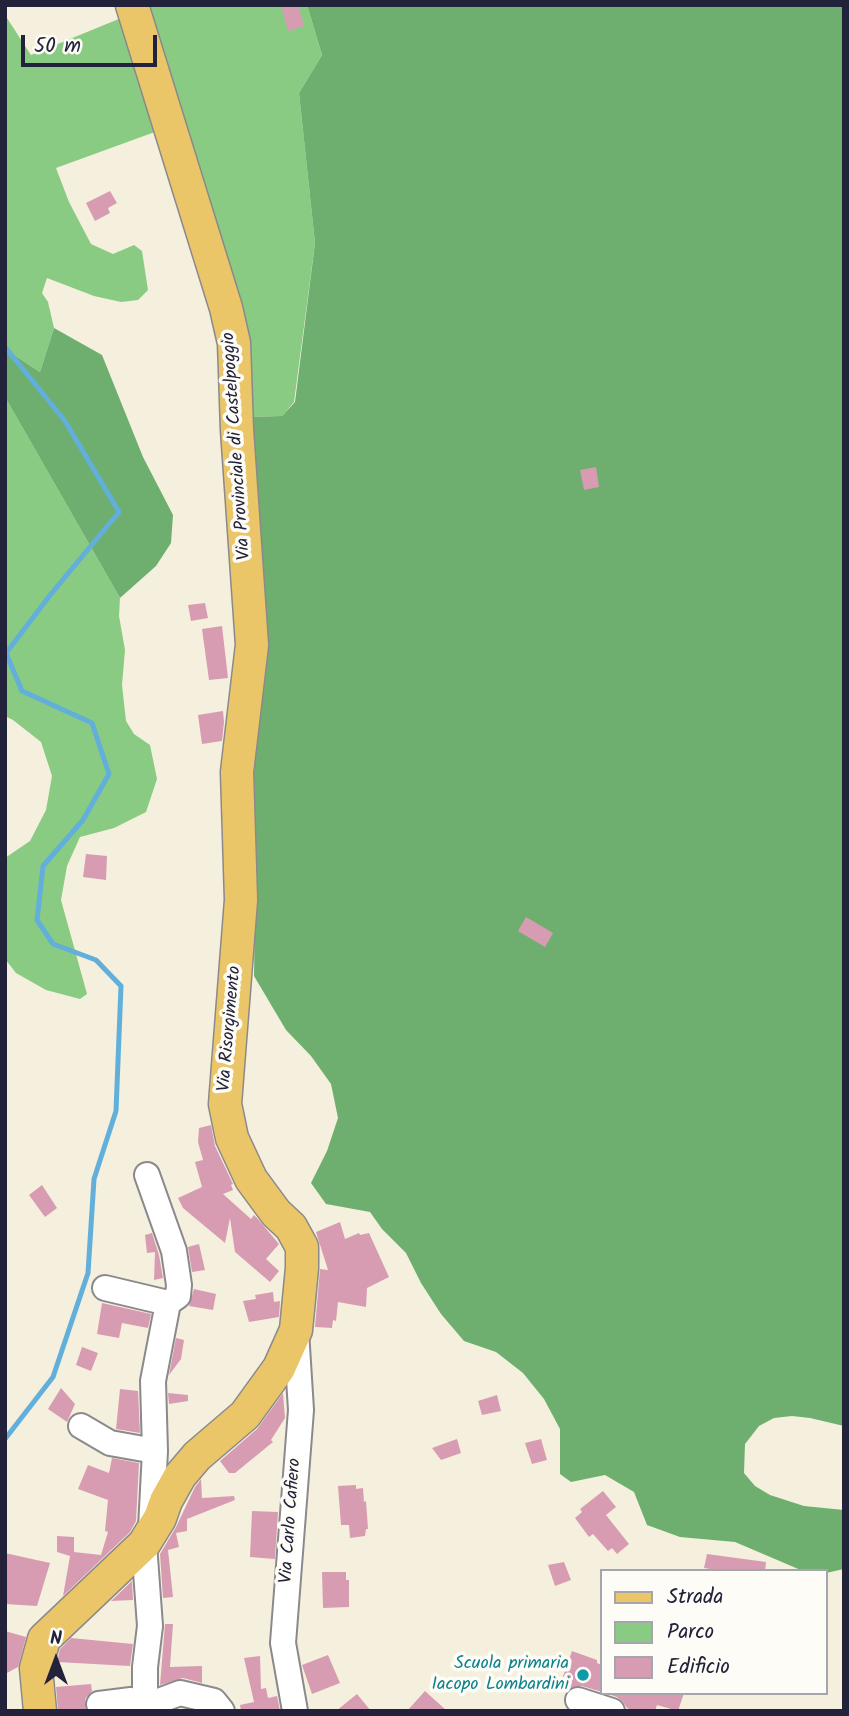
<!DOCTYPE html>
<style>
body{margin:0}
#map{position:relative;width:849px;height:1716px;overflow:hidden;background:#f4f0dd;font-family:Kalam,sans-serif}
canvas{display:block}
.frame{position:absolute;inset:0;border:7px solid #22223b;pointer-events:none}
.legend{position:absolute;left:600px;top:1569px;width:228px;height:126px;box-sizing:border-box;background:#fdfcf7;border:2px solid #a5a5ac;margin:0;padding:9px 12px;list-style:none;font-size:21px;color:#22223b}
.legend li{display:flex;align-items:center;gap:14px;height:35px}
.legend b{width:35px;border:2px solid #a5a5ac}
.north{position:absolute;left:21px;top:1625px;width:70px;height:70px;-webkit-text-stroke:5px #fdfcf7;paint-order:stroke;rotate:0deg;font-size:19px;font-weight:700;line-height:28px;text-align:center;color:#22223b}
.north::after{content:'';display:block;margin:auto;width:24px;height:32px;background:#22223b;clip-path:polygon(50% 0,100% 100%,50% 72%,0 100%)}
.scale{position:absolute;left:21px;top:35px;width:136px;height:32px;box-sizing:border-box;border:4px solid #22223b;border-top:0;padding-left:9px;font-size:21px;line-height:24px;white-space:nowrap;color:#22223b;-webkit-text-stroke:5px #fdfcf7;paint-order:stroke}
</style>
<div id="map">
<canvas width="849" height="1716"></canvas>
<div class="frame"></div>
<ul class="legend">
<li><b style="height:9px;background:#ebc669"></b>Strada</li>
<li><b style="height:19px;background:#89cb82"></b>Parco</li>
<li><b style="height:19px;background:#d89cb2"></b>Edificio</li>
</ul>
<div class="north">N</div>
<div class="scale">50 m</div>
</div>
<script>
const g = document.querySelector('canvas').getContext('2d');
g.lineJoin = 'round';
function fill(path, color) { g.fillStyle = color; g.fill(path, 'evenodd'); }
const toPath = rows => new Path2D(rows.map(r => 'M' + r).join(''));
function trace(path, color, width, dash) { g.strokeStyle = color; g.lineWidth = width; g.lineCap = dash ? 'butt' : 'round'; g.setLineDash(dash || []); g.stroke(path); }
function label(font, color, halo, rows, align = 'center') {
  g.font = font + ' Kalam,sans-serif'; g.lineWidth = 7; g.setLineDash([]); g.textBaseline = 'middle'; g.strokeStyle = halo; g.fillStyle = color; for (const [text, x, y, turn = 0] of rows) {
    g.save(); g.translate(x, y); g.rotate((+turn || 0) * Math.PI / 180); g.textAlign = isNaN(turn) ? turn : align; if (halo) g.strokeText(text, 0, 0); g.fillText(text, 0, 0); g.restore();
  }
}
fill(toPath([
 [146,5,307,5,322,55,299,93,315,243,294,402,282,416,245,417],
 [5,15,31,55,126,16,163,129,56,168,69,202,91,244,113,254,134,245,142,251,148,290,138,300,121,302,94,296,47,278,42,293,48,302,54,328,40,372,5,349],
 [5,397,120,598,119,616,125,650,122,685,126,721,134,734,150,745,157,779,146,812,114,828,80,837,67,866,61,900,87,994,80,999,46,990,16,973,5,959,5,858,30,841,46,810,52,776,41,742,13,720,5,716]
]), '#89cb82');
fill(toPath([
 [307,5,844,5,844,1426,810,1418,792,1416,774,1418,759,1426,745,1444,744,1473,755,1486,770,1495,804,1506,844,1510,844,1569,826,1573,826,1571,803,1571,735,1542,680,1537,647,1525,634,1492,605,1475,571,1482,560,1474,560,1429,544,1399,523,1373,496,1352,464,1341,441,1314,421,1283,406,1253,382,1229,370,1212,326,1204,311,1183,327,1151,338,1118,331,1084,311,1056,286,1030,254,976,255,907,250,561,245,417,282,416,295,402,315,243,299,93,322,55],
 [54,328,102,355,143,457,173,515,171,543,156,566,120,598,5,397,5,349,40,372]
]), '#6eaf70');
trace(toPath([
 [5,347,65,421,119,512,51,594,6,653,22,691,92,723,109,774,83,820,43,866,37,920,53,944,96,960,121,986,116,1111,94,1179,88,1273,53,1377,5,1439]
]), '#62afdb', 5);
fill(toPath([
 [281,5,298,5,304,26,288,31],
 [110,191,117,203,108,208,110,213,95,221,86,203],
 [596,467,599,487,584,490,580,470],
 [205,603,208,618,191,621,188,605],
 [222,626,228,678,209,680,202,629],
 [223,711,224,722,222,741,202,744,198,715],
 [86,854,107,856,106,880,83,877],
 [526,917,553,933,545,947,518,931],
 [211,1125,215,1146,233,1184,231,1185,233,1190,223,1194,251,1219,254,1215,257,1218,279,1244,266,1259,279,1271,270,1282,235,1252,230,1218,225,1243,183,1208,178,1198,202,1187,195,1162,203,1160,198,1142,199,1128],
 [42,1185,57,1208,45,1217,29,1195],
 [340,1222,345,1239,359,1233,360,1235,369,1233,389,1277,367,1288,366,1307,338,1302,336,1321,333,1320,332,1328,315,1327,320,1269,328,1270,316,1232],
 [152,1233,159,1255,163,1278,154,1280,155,1252,147,1253,145,1235],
 [199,1244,205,1270,192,1272,188,1247],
 [194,1289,216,1294,213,1310,189,1306],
 [273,1292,274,1302,280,1301,279,1317,249,1322,243,1301,256,1299,255,1295],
 [102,1303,151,1314,148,1328,122,1323,119,1338,97,1334],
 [176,1338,184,1340,181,1359,169,1375],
 [82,1347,98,1353,91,1371,76,1365],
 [61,1388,75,1404,67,1422,48,1409],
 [120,1389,138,1391,140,1433,116,1429],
 [168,1393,188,1395,188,1401,169,1404],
 [283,1393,285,1418,271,1440,273,1442,235,1473,229,1473,220,1461,257,1429],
 [497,1395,501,1411,482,1415,478,1401],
 [457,1439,461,1453,441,1460,432,1448],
 [541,1439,547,1460,532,1464,525,1443],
 [112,1458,139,1463,136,1521,130,1532,63,1596,70,1556,57,1552,57,1536,74,1537,74,1552,101,1555,108,1532,105,1531,108,1500,78,1489,88,1465,109,1473],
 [201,1479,202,1498,234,1496,235,1500,187,1519,187,1531,176,1533,179,1547,168,1550,173,1597,163,1598,160,1554,176,1527,195,1487],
 [356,1485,356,1489,363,1488,364,1502,366,1501,368,1529,366,1529,365,1536,350,1538,349,1525,341,1525,338,1486],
 [603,1491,616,1507,606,1515,629,1544,617,1554,612,1548,608,1551,593,1534,589,1537,575,1518,582,1512,580,1509],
 [252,1511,278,1512,275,1559,250,1557],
 [5,1553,50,1563,37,1606,5,1604],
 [707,1554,766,1562,765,1571,722,1571,704,1568],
 [564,1562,571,1580,555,1586,548,1565],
 [322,1572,346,1572,346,1580,349,1580,349,1607,323,1608],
 [132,1581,133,1600,111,1601],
 [165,1624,173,1624,170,1667,202,1666,202,1683,183,1678,160,1685],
 [5,1631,26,1637,18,1667,5,1674],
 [71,1638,133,1644,130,1666,57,1662,60,1649],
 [572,1651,597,1660,597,1663,602,1665,602,1692,582,1686,570,1688,560,1685],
 [328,1655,340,1683,312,1694,302,1665],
 [260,1656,261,1689,266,1688,268,1698,277,1696,280,1711,241,1711,240,1705,254,1702,244,1658],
 [91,1684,92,1691,85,1699,86,1711,58,1711,56,1687],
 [425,1691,447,1711,407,1711],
 [605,1693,684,1693,678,1711,657,1705,655,1711,633,1711,627,1708,623,1702,617,1697],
 [357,1694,371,1711,336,1711]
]), '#d89cb2');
const minor = toPath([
 [147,1175,174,1251,179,1285,178,1296,168,1303,153,1381,155,1451,151,1528],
 [105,1288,168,1303],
 [81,1426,110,1443,155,1451],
 [144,1544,150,1626,145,1667,145,1693,149,1711],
 [578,1700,612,1711],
 [99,1704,131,1700,148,1705,180,1693,214,1701,222,1711],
 [295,1711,283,1643,301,1410,296,1331]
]);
const major = toPath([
 [40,1711,36,1668,44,1639,144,1544,160,1518,166,1501,180,1476,197,1456,245,1415,279,1368,296,1330,302,1268,302,1247,291,1227,276,1213,251,1179,232,1138,225,1104,241,900,237,772,252,645,237,430,234,343,226,308,132,5]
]);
trace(minor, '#8b898c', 28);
trace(major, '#8b898c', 35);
trace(minor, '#fff', 24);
trace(major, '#ebc669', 32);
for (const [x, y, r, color] of [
 [583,1675,7,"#0f9aa8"]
]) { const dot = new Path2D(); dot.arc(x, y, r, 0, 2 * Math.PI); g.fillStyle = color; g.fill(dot); trace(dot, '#fdfcf7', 2.5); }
label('18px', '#22223b', '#fdfcf7', [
 ["Via Provinciale di Castelpoggio",238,446,-94],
 ["Via Risorgimento",231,1029,-85],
 ["Via Carlo Cafiero",292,1521,-86]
]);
label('18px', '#0d838f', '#fdfcf7', [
 ["Scuola primaria",569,1665],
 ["Iacopo Lombardini",569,1686]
], 'right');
</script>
